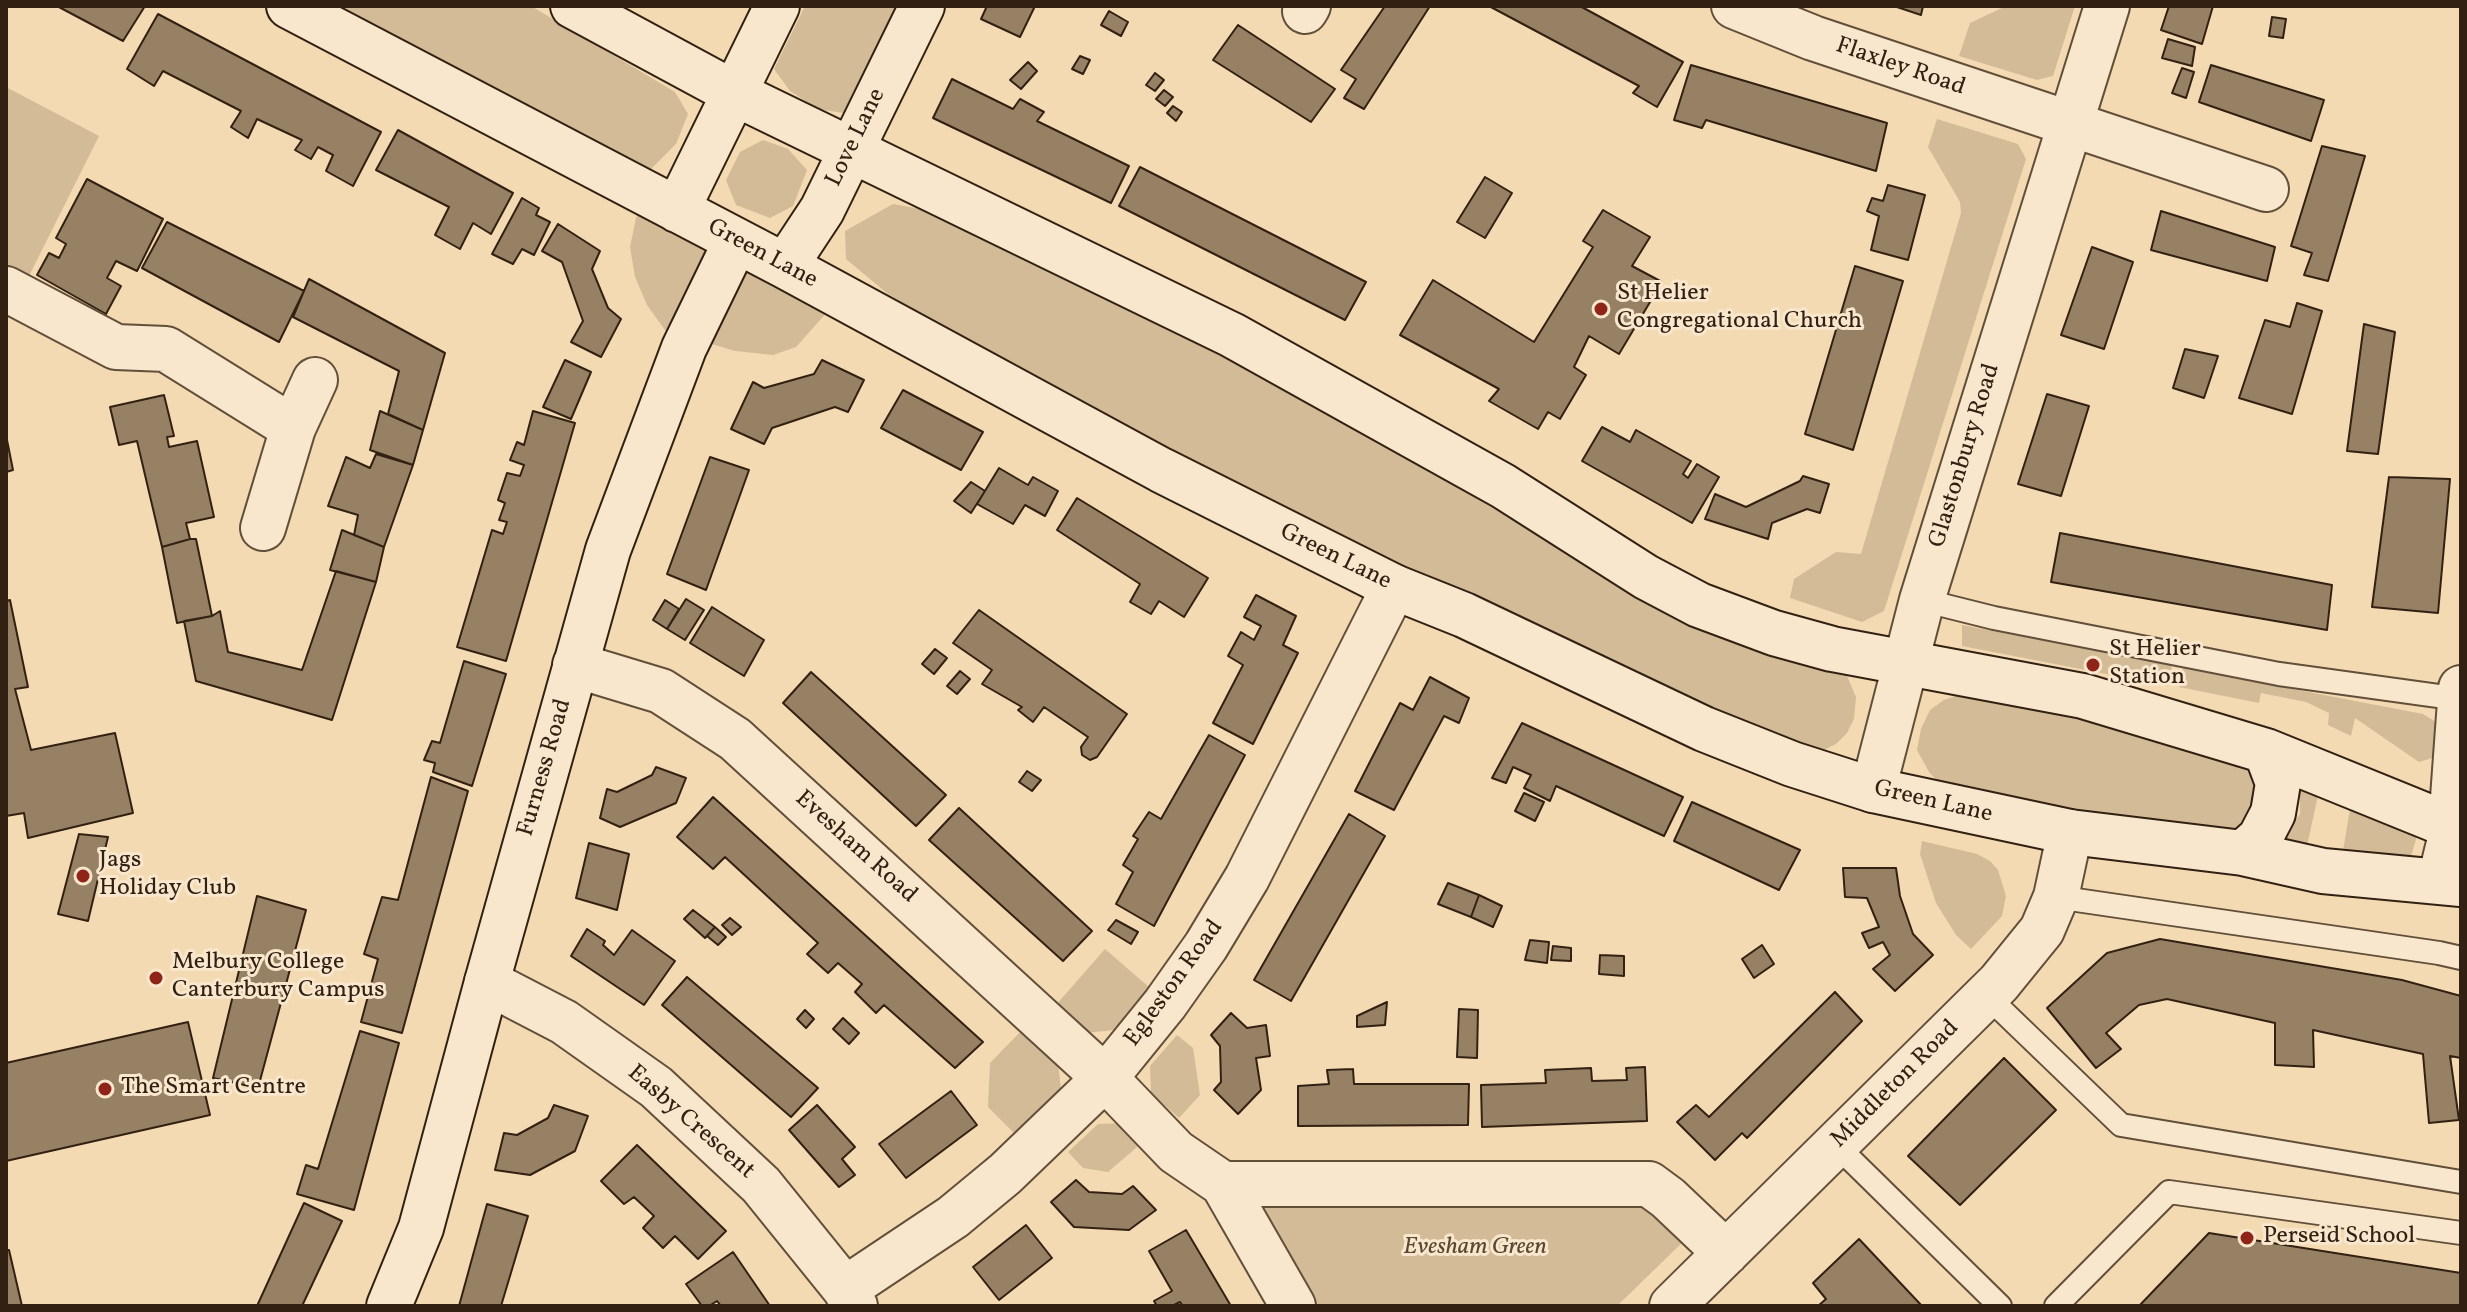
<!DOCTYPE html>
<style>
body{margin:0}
#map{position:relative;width:2467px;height:1312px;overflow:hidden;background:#f4dab2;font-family:Vollkorn,serif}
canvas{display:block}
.frame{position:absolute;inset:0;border:8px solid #322112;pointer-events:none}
</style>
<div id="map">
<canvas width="2467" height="1312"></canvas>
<div class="frame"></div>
</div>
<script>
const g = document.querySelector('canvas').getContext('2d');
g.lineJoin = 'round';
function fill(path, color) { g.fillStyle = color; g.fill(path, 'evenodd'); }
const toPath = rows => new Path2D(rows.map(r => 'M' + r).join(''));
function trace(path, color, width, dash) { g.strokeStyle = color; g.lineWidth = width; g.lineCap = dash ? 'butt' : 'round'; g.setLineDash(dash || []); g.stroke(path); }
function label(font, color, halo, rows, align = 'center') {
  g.font = font + ' Vollkorn,serif'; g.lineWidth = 6; g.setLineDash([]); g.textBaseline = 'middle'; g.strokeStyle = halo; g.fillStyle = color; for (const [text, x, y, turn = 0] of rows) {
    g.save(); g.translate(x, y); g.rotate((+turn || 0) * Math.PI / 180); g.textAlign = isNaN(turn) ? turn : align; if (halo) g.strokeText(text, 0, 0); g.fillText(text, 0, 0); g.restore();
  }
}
fill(toPath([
 [327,6,531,6,675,92,688,114,676,144,649,171],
 [805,6,898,6,843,113,818,109,790,91,774,69],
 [2006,6,2075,6,2053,76,2037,80,1959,56,1970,23],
 [6,87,99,136,22,290,6,282],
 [1937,119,2018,144,2026,159,1884,611,1862,622,1790,598,1794,579,1836,552,1861,554,1961,213,1960,202,1928,147],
 [763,140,788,149,807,170,793,206,770,218,736,205,726,180,740,152],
 [644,200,836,302,796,347,773,355,735,351,665,330,647,305,635,277,630,247,636,218],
 [893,204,954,215,1207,344,1529,529,1833,666,1847,676,1856,697,1854,719,1847,733,1836,744,1818,753,1710,716,1114,432,888,294,846,259,845,231],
 [1962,625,2172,665,2168,686,1962,646],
 [2183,668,2423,714,2436,722,2443,734,2439,756,2419,762,2355,718,2351,736,2328,725,2329,713,2306,702,2261,693,2259,703,2179,687],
 [1961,694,1993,696,2236,759,2249,770,2259,790,2257,817,2234,835,1959,793,1940,784,1929,772,1917,750,1921,729,1930,710,1944,700],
 [2294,780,2319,791,2307,846,2280,842,2300,814,2300,796],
 [2351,803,2418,832,2410,860,2343,851],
 [1922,841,1977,854,1990,861,1998,870,2006,896,2002,916,1971,949,1956,935,1936,903,1920,854],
 [1105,949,1150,988,1114,1030,1086,1033,1056,1005],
 [1023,1029,1058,1063,1061,1089,1014,1133,988,1107,990,1063],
 [1177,1035,1193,1048,1200,1095,1179,1118,1151,1093,1150,1066],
 [1126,1123,1144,1141,1108,1172,1083,1168,1068,1152,1098,1124],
 [1265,1203,1647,1204,1688,1237,1617,1306,1312,1306,1262,1209]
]), '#d3bb97');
const building = toPath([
 [57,6,145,6,123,41,57,6],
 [987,6,1035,6,1020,37,981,19,987,6],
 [1385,6,1430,6,1364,109,1344,98,1356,79,1341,70,1385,6],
 [1489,6,1580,6,1683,62,1657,107,1633,93,1639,86,1489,6],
 [1894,6,1923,6,1921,15,1894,6],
 [2169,6,2213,6,2202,44,2161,30,2169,6],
 [1109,11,1128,22,1121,36,1101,25,1109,11],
 [158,14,381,132,353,186,326,171,333,155,318,147,311,159,295,150,302,140,257,119,248,138,231,127,241,111,163,71,154,86,127,69,158,14],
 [2272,17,2286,19,2283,38,2269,36,2272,17],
 [1238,25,1335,89,1311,122,1213,60,1238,25],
 [2168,39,2195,47,2192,66,2162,58,2168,39],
 [1080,56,1090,60,1083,74,1072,69,1080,56],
 [1028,62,1037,71,1021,89,1010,80,1028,62],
 [1691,65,1887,123,1876,171,1706,120,1702,128,1674,120,1691,65],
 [2211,65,2324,100,2311,141,2199,102,2211,65],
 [2182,68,2194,72,2186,98,2172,93,2182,68],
 [1155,73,1164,80,1155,91,1146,85,1155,73],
 [952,79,1013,109,1020,99,1044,112,1037,121,1129,166,1111,203,933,118,952,79],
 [1164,90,1173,97,1165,106,1156,99,1164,90],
 [1173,106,1182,112,1176,121,1167,113,1173,106],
 [398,130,513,193,491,234,473,223,460,249,435,235,449,207,376,170,398,130],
 [2322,146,2365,156,2328,281,2304,275,2312,253,2291,246,2322,146],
 [1140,167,1366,282,1345,320,1119,206,1140,167],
 [1485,177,1512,193,1485,238,1457,222,1485,177],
 [87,179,163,219,137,271,116,261,107,278,121,286,106,314,37,275,49,253,59,258,66,244,56,238,87,179],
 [1888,185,1925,195,1908,260,1871,250,1879,216,1867,211,1872,198,1883,201,1888,185],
 [522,198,539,208,536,215,550,222,534,255,522,249,513,264,492,254,522,198],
 [1603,210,1650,237,1632,266,1662,282,1619,354,1589,336,1574,367,1586,375,1560,419,1548,412,1538,429,1489,401,1499,389,1400,335,1433,280,1534,342,1593,247,1583,241,1603,210],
 [2161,211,2275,247,2267,281,2151,250,2161,211],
 [167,222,304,291,279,342,142,268,167,222],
 [558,224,600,251,592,269,608,308,621,319,601,357,571,342,583,321,562,262,542,251,558,224],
 [2092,247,2133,262,2104,349,2061,335,2092,247],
 [1855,266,1903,281,1853,450,1805,434,1855,266],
 [309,279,445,353,423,430,388,414,399,371,293,317,309,279],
 [2297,303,2322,311,2292,414,2239,398,2265,320,2290,327,2297,303],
 [2364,324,2395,332,2378,454,2347,451,2364,324],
 [2185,349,2218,356,2204,398,2173,388,2185,349],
 [565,360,591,372,571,419,543,407,565,360],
 [822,360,864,380,848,412,835,407,772,428,764,444,731,429,753,382,764,388,814,374,822,360],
 [903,390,983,432,961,470,881,428,903,390],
 [2047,394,2089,406,2061,496,2018,484,2047,394],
 [164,395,174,436,167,437,169,447,197,441,214,517,186,523,190,539,162,547,137,441,119,445,110,407,164,395],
 [380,411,423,430,413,465,370,450,380,411],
 [533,411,575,423,506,661,457,647,492,530,503,534,507,522,499,520,505,503,498,500,507,473,520,476,524,465,510,460,517,442,524,445,533,411],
 [1602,427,1630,442,1636,430,1691,461,1683,474,1688,478,1697,464,1719,477,1692,523,1582,461,1602,427],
 [6,435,13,470,6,472,6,435],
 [376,454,413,465,384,547,354,535,358,515,328,506,346,457,370,468,376,454],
 [710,457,749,470,706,590,667,574,710,457],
 [999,468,1028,485,1033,477,1058,491,1045,516,1025,505,1013,524,977,504,999,468],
 [1803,476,1829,484,1820,513,1807,509,1772,523,1768,539,1705,519,1715,494,1746,507,1800,481,1803,476],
 [2389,477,2450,479,2438,613,2372,607,2389,477],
 [971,482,985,491,971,513,954,501,971,482],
 [1077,498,1208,578,1184,617,1159,601,1151,614,1130,602,1140,584,1057,530,1077,498],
 [342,530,384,547,376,582,330,570,342,530],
 [2060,533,2332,585,2327,630,2051,582,2060,533],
 [190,539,196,539,212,616,177,623,162,547,190,539],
 [336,571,376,582,332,720,196,681,184,621,212,616,220,611,228,652,302,670,336,571],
 [1256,595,1296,616,1283,645,1298,653,1253,744,1213,723,1243,665,1228,656,1241,632,1254,640,1261,626,1244,617,1256,595],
 [686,599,704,610,685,640,667,629,686,599],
 [10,600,28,687,15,689,31,750,115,733,133,813,28,838,24,813,6,816,6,601,10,600],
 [665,600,679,609,667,629,653,620,665,600],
 [712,607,764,640,744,676,690,643,712,607],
 [979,610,1127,714,1097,757,1090,760,1082,755,1081,747,1088,737,1044,707,1033,722,1018,710,1022,707,982,684,992,670,953,643,979,610],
 [935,649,947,658,934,674,922,664,935,649],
 [464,661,506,674,472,786,433,772,435,763,424,760,432,741,440,743,464,661],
 [960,671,970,679,957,694,947,686,960,671],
 [811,672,946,795,916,826,783,703,811,672],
 [1430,677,1469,698,1459,723,1444,716,1394,810,1355,791,1400,703,1413,710,1430,677],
 [1522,723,1683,797,1664,836,1556,786,1550,801,1524,788,1531,775,1513,767,1506,783,1492,778,1522,723],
 [1209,735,1245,755,1154,926,1116,904,1133,872,1123,865,1138,839,1133,836,1149,812,1161,819,1209,735],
 [656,767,686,778,676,803,620,827,600,818,607,789,617,792,652,775,656,767],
 [1027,771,1041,780,1032,791,1019,782,1027,771],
 [431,777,468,791,402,1033,361,1022,378,959,364,954,382,897,398,900,431,777],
 [1524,793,1544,802,1535,821,1515,811,1524,793],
 [713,797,983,1042,955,1068,884,1005,876,1013,855,992,862,984,838,963,828,973,807,954,818,943,725,857,713,869,677,837,713,797],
 [1692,802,1800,850,1779,890,1674,841,1692,802],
 [959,808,1092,931,1063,961,929,840,959,808],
 [1349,814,1385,836,1291,1001,1254,980,1349,814],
 [79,834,108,837,88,921,58,914,79,834],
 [589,843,629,854,617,910,576,898,589,843],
 [1843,868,1896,868,1900,896,1913,934,1933,955,1895,991,1873,969,1890,955,1883,942,1869,948,1862,933,1879,927,1867,898,1845,897,1843,868],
 [1448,883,1479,895,1471,917,1438,904,1448,883],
 [1479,895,1502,906,1493,927,1471,917,1479,895],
 [257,896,306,910,258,1088,213,1078,257,896],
 [693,910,715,927,705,938,684,919,693,910],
 [730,918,741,927,732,935,722,925,730,918],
 [1116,920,1138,932,1131,944,1108,930,1116,920],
 [715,927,726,937,718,945,707,936,715,927],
 [587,929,605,941,603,945,614,955,632,930,675,961,644,1005,571,956,587,929],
 [2160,939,2402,980,2461,996,2461,1058,2450,1056,2459,1120,2429,1123,2423,1054,2313,1030,2314,1067,2275,1065,2275,1023,2167,999,2139,1005,2106,1033,2121,1049,2096,1068,2047,1008,2107,953,2160,939],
 [1530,940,1549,942,1547,963,1525,960,1530,940],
 [1762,945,1774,964,1754,978,1742,959,1762,945],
 [1553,946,1571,948,1571,961,1551,960,1553,946],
 [1600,955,1624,956,1624,976,1599,974,1600,955],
 [687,977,818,1088,791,1117,662,1005,687,977],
 [1835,992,1862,1021,1747,1138,1742,1133,1715,1160,1677,1122,1696,1105,1709,1117,1835,992],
 [1387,1002,1385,1025,1357,1027,1357,1016,1387,1002],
 [1459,1009,1478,1010,1477,1058,1457,1057,1459,1009],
 [805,1010,814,1019,806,1028,797,1019,805,1010],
 [1231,1013,1247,1028,1266,1025,1270,1056,1256,1058,1261,1090,1238,1114,1214,1090,1221,1082,1220,1046,1211,1035,1231,1013],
 [843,1018,859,1033,849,1044,833,1029,843,1018],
 [188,1022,210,1115,6,1161,6,1063,188,1022],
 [360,1031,399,1043,354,1210,297,1194,306,1165,318,1169,360,1031],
 [2004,1058,2056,1110,1960,1205,1908,1156,2004,1058],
 [1645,1067,1647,1121,1482,1127,1481,1085,1546,1083,1545,1070,1591,1068,1592,1081,1627,1080,1626,1068,1645,1067],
 [1353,1069,1354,1084,1469,1084,1468,1125,1298,1126,1298,1086,1329,1084,1327,1070,1353,1069],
 [951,1091,977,1125,906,1178,879,1144,951,1091],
 [554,1105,588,1116,575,1151,530,1175,495,1170,504,1133,517,1135,548,1118,554,1105],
 [817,1105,855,1147,842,1159,855,1175,839,1187,789,1130,817,1105],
 [637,1145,726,1231,698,1259,675,1236,663,1248,643,1228,654,1216,634,1197,624,1204,601,1181,637,1145],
 [1076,1180,1089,1192,1122,1194,1133,1186,1156,1210,1129,1230,1074,1227,1051,1202,1076,1180],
 [304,1203,342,1221,302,1306,257,1306,304,1203],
 [487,1204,528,1216,501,1306,459,1306,487,1204],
 [1026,1225,1052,1258,999,1300,973,1267,1026,1225],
 [1186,1230,1231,1306,1183,1306,1180,1302,1172,1306,1157,1306,1154,1301,1172,1291,1149,1251,1186,1230],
 [2209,1233,2461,1273,2461,1306,2139,1306,2209,1233],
 [1859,1239,1922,1306,1818,1306,1826,1299,1813,1283,1859,1239],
 [6,1250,9,1250,22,1306,6,1306,6,1250],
 [733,1252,770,1306,721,1306,717,1301,709,1306,702,1306,686,1284,733,1252]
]);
fill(building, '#978165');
trace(building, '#322112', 2);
const lane = toPath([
 [1922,600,1994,618,2279,674,2460,699],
 [2056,897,2439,953,2461,958],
 [1987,996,2121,1125,2461,1182],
 [1836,1145,2000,1306],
 [2056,1306,2169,1192,2461,1233]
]);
const street = toPath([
 [1734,6,1813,38,2266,189],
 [1305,11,1308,6],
 [6,289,116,347,166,349,293,428,263,528],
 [293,428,315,380],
 [575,665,661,691,735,739,1105,1078,1176,1152,1223,1184,1293,1306],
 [1873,790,1922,600,2107,6],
 [2440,880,2450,839,2461,688],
 [487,982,564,1022,656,1087,761,1185,845,1289,855,1306],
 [1223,1184,1649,1184,1668,1198,1726,1253],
 [845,1289,953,1217,1005,1174,1105,1078,1165,1004,1206,946,1247,878,1394,587],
 [1672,1306,1999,983,2042,930,2056,897,2070,832]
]);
const secondary = toPath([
 [289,6,785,266,1161,470,1394,587,1464,615,1704,729,1792,764,1873,790,2070,832,2243,853,2323,871,2461,884],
 [573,6,736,94,1232,335,1503,486,1646,577,1699,605,1774,633,1832,649,2083,696,2266,751,2461,830],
 [677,210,777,6],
 [785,266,822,210,922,6],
 [2243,853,2260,838,2273,813,2278,783,2266,751],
 [389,1306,421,1228,487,982,608,550,684,348,736,241]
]);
trace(lane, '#624f3a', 26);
trace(street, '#624f3a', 48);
trace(secondary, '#322112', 48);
trace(lane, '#f8e7cd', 22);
trace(street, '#f8e7cd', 44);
trace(secondary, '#f8e7cd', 44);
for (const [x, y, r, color] of [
 [1601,309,8,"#8f2418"],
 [2093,665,8,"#8f2418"],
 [83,876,8,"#8f2418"],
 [156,978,8,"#8f2418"],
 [105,1089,8,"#8f2418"],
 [2247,1238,8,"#8f2418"]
]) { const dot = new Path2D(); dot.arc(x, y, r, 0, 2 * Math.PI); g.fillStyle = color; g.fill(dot); trace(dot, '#f8e7cd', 3); }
label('24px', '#322112', '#f8e7cd', [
 ["Flaxley Road",1900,68,19],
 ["Love Lane",857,138,-64],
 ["Green Lane",762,255,28],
 ["Glastonbury Road",1966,456,-73],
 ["Green Lane",1335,558,26],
 ["Furness Road",546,768,-74],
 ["Green Lane",1933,803,13],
 ["Evesham Road",855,848,42],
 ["Egleston Road",1175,984,-54],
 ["Middleton Road",1896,1085,-45],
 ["Easby Crescent",690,1123,41]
]);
label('24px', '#322112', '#f8e7cd', [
 ["St Helier",1617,295],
 ["Congregational Church",1617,323],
 ["St Helier",2109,651],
 ["Station",2109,679],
 ["Jags",99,862],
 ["Holiday Club",99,890],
 ["Melbury College",172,964],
 ["Canterbury Campus",172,992],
 ["The Smart Centre",121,1089],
 ["Perseid School",2263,1238]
], 'left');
label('italic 24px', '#5a4833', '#f8e7cd', [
 ["Evesham Green",1475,1249]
]);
</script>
